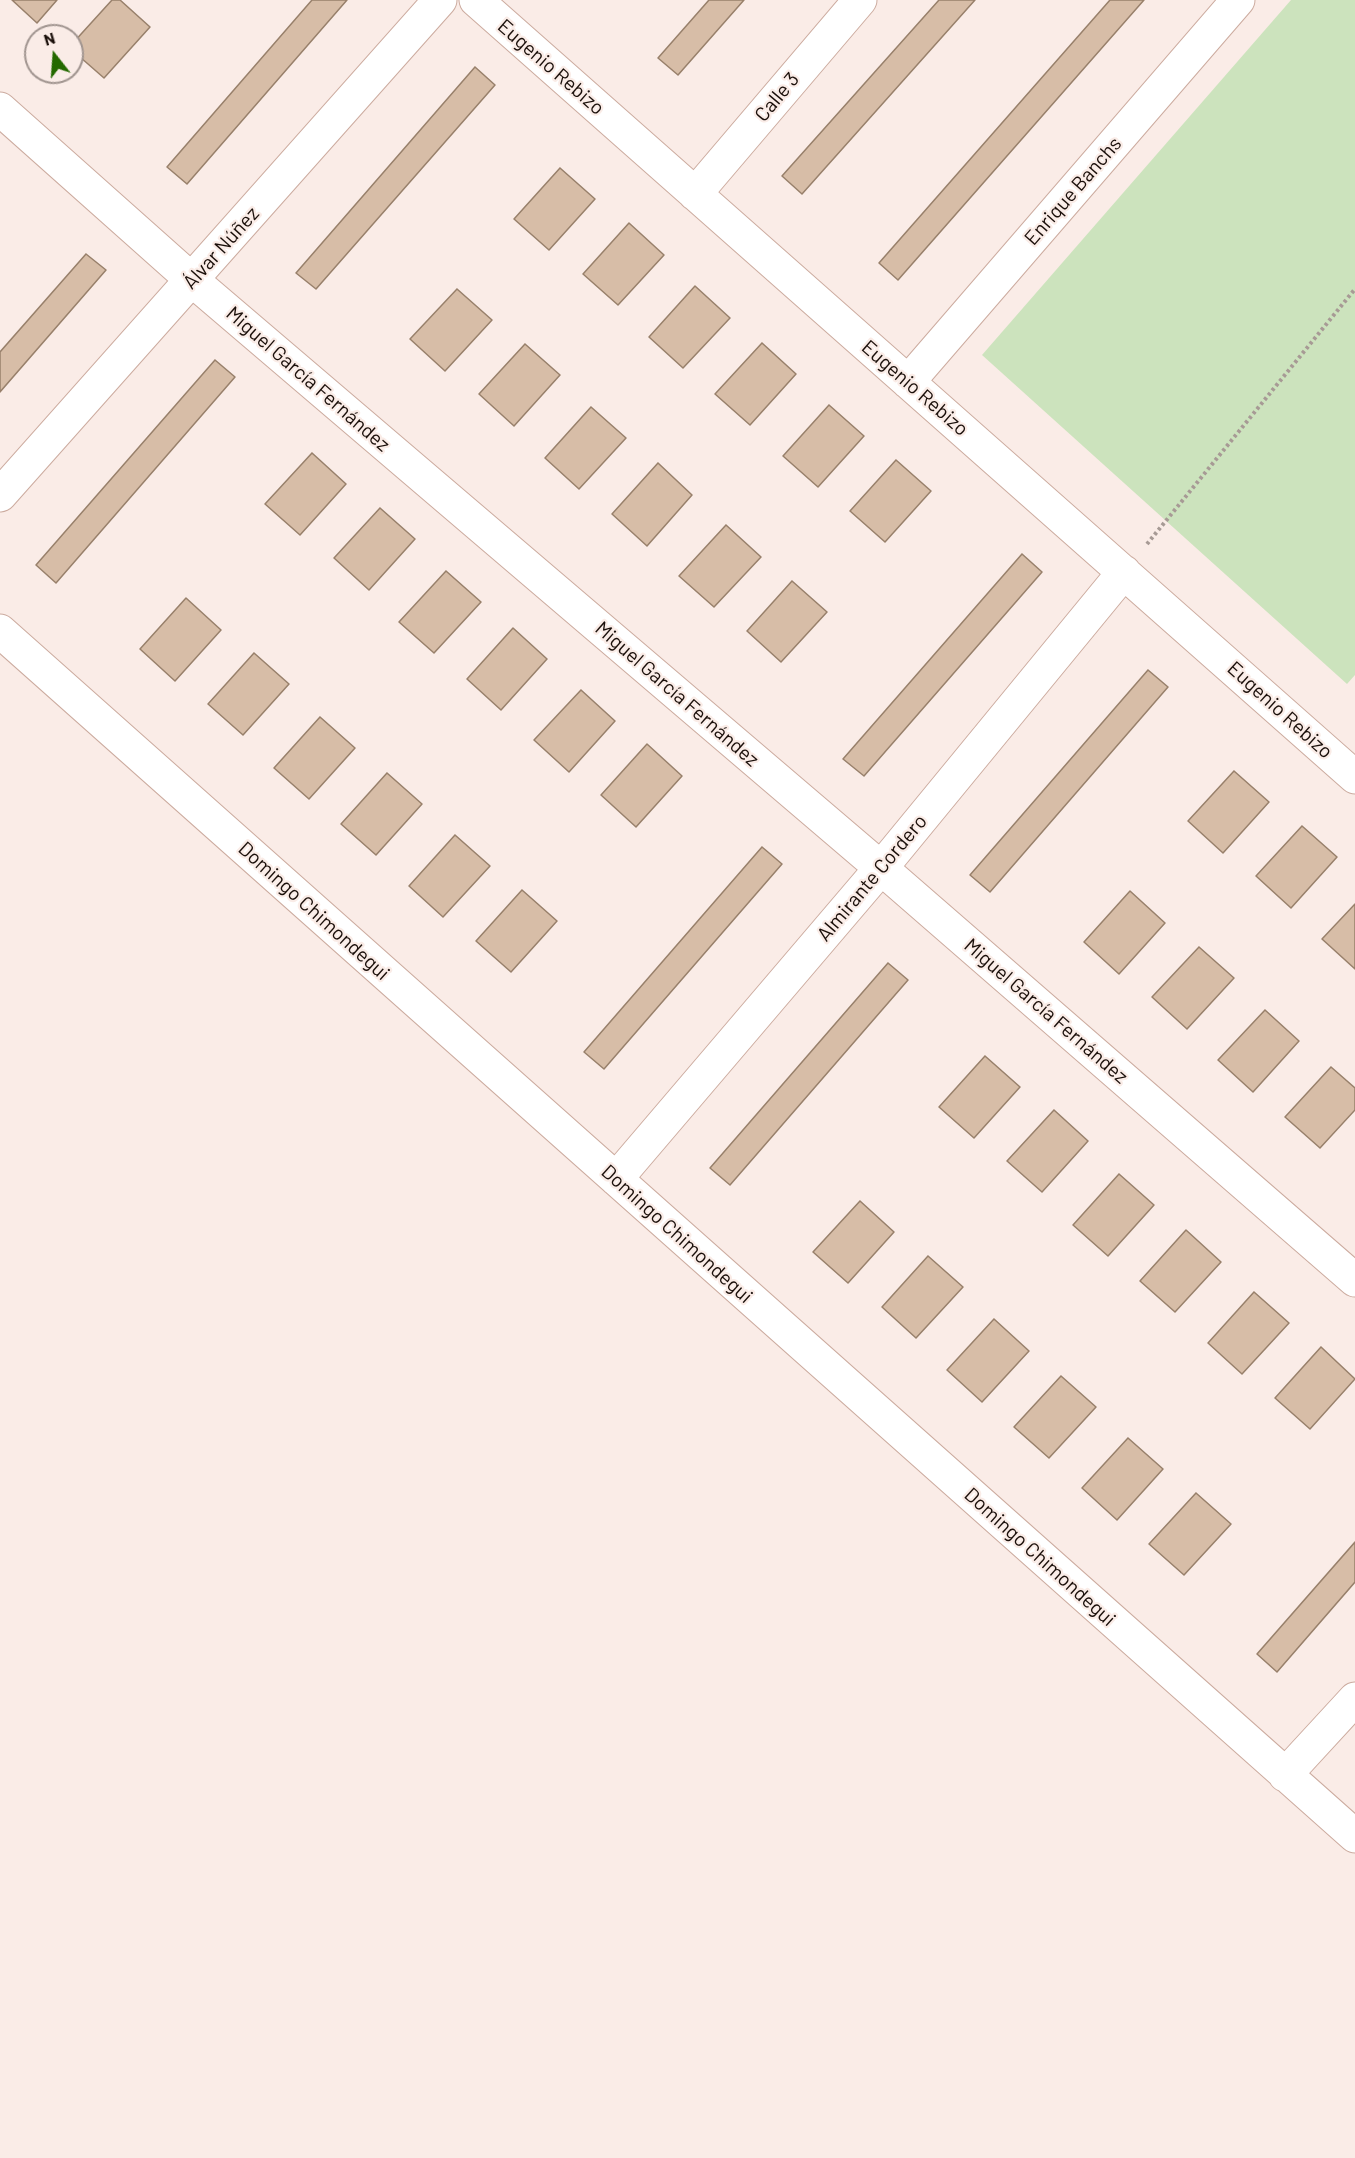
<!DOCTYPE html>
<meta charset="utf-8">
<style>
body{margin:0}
#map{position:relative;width:1355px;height:2158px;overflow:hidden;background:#faece7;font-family:Barlow,sans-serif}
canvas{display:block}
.north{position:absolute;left:24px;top:24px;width:60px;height:60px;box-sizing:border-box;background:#faece7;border:2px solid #a0948f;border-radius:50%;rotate:343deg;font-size:16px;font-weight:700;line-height:24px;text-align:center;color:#1a0f0a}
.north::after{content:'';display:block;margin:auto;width:21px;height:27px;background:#246900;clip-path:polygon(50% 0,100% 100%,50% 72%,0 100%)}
</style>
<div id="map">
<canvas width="1355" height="2158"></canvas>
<div class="north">N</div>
</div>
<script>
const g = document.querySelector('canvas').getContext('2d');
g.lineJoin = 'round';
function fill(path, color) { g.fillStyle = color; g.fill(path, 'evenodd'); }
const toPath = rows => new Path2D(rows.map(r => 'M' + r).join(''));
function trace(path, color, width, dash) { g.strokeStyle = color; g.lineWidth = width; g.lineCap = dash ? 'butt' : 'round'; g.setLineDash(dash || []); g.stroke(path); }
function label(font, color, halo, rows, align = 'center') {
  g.font = font + ' Barlow,sans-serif'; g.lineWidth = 4.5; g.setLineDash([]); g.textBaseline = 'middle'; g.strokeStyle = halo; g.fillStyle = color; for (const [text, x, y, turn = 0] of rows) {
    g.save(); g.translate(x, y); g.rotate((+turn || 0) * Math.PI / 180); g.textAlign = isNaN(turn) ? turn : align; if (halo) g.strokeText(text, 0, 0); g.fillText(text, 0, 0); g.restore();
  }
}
fill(toPath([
 [1291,0,1355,0,1355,675,1347,684,982,355]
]), '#cce3bd');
const building = toPath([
 [12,0,57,0,37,23,12,0],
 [112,0,120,0,150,27,104,78,72,50,72,44,112,0],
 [312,0,347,0,187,184,167,167,312,0],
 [709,0,744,0,678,75,658,58,709,0],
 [939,0,975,0,802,194,782,176,939,0],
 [1110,0,1144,0,898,280,879,263,1110,0],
 [475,67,495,85,316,289,296,273,475,67],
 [560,168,595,199,549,250,514,219,560,168],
 [629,223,664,255,618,305,583,274,629,223],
 [86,254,106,270,0,392,0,352,86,254],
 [695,286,730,318,683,368,649,337,695,286],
 [457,289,492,320,445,371,410,339,457,289],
 [762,343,796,374,750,425,715,394,762,343],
 [525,344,560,375,514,426,479,394,525,344],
 [215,360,235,377,56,583,36,565,215,360],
 [829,405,864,436,818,487,783,456,829,405],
 [591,407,626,438,579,489,545,458,591,407],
 [312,453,346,484,300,535,265,504,312,453],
 [896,460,931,491,885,542,850,511,896,460],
 [658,463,692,495,647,546,612,514,658,463],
 [380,508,415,539,369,590,334,558,380,508],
 [726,525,761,557,714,607,679,576,726,525],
 [1022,554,1042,572,864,776,843,759,1022,554],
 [446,571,481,602,434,653,399,622,446,571],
 [792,581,827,612,781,662,747,631,792,581],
 [186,598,221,630,175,681,140,649,186,598],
 [513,628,547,659,501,710,467,679,513,628],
 [254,653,289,684,243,735,208,704,254,653],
 [1148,670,1168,687,990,892,970,875,1148,670],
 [581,690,615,721,569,772,534,740,581,690],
 [320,717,355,748,309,799,274,768,320,717],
 [647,744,682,776,636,827,601,795,647,744],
 [1234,771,1269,802,1223,853,1188,821,1234,771],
 [387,773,422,804,376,855,341,824,387,773],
 [1302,826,1337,857,1291,908,1256,876,1302,826],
 [455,835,490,866,443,917,409,886,455,835],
 [762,847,782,864,604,1069,584,1052,762,847],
 [522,890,557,921,511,972,476,941,522,890],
 [1130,891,1165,923,1119,974,1084,942,1130,891],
 [1355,904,1355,969,1322,939,1355,904],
 [1199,947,1234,978,1187,1029,1152,997,1199,947],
 [888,963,908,980,730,1185,710,1168,888,963],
 [1265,1010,1299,1041,1253,1092,1218,1060,1265,1010],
 [985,1056,1020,1087,974,1138,939,1107,985,1056],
 [1331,1067,1355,1088,1355,1110,1320,1148,1285,1117,1331,1067],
 [1054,1110,1088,1141,1042,1192,1007,1161,1054,1110],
 [1119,1174,1154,1205,1108,1256,1073,1225,1119,1174],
 [860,1201,894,1232,848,1283,813,1252,860,1201],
 [1186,1230,1221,1262,1175,1312,1140,1281,1186,1230],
 [928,1256,963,1287,916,1338,882,1307,928,1256],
 [1254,1292,1289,1323,1242,1374,1208,1343,1254,1292],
 [994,1319,1029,1351,982,1402,947,1370,994,1319],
 [1321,1347,1355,1379,1310,1429,1275,1398,1321,1347],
 [1061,1376,1096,1407,1049,1458,1014,1427,1061,1376],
 [1128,1438,1163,1469,1117,1520,1082,1488,1128,1438],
 [1196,1493,1231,1524,1184,1575,1149,1544,1196,1493],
 [1355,1542,1355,1582,1277,1672,1257,1654,1355,1542]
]);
fill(building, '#d7bda7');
trace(building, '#98806b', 1.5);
const minor = toPath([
 [476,0,1355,777],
 [0,109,192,280,881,868,1355,1280],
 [695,194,860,0],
 [908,382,1238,0],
 [0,495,440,0],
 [0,631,1355,1836],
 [616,1179,881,868,1124,572],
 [1285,1775,1355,1699]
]);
trace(minor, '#ccab9f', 35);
trace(toPath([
 [1147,544,1355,289]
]), '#a79a95', 4, [3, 3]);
trace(minor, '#fff', 33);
label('20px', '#1a0f0a', '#faece7', [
 ["Eugenio Rebizo",551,67,41],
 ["Calle 3",777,97,-50],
 ["Enrique Banchs",1073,191,-49],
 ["Álvar Núñez",221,248,-48],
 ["Miguel García Fernández",308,379,41],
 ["Eugenio Rebizo",915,388,41],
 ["Miguel García Fernández",677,694,41],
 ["Eugenio Rebizo",1280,710,42],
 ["Almirante Cordero",872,878,-50],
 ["Domingo Chimondegui",314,911,42],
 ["Miguel García Fernández",1046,1011,41],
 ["Domingo Chimondegui",677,1234,42],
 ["Domingo Chimondegui",1040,1557,42]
]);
</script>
